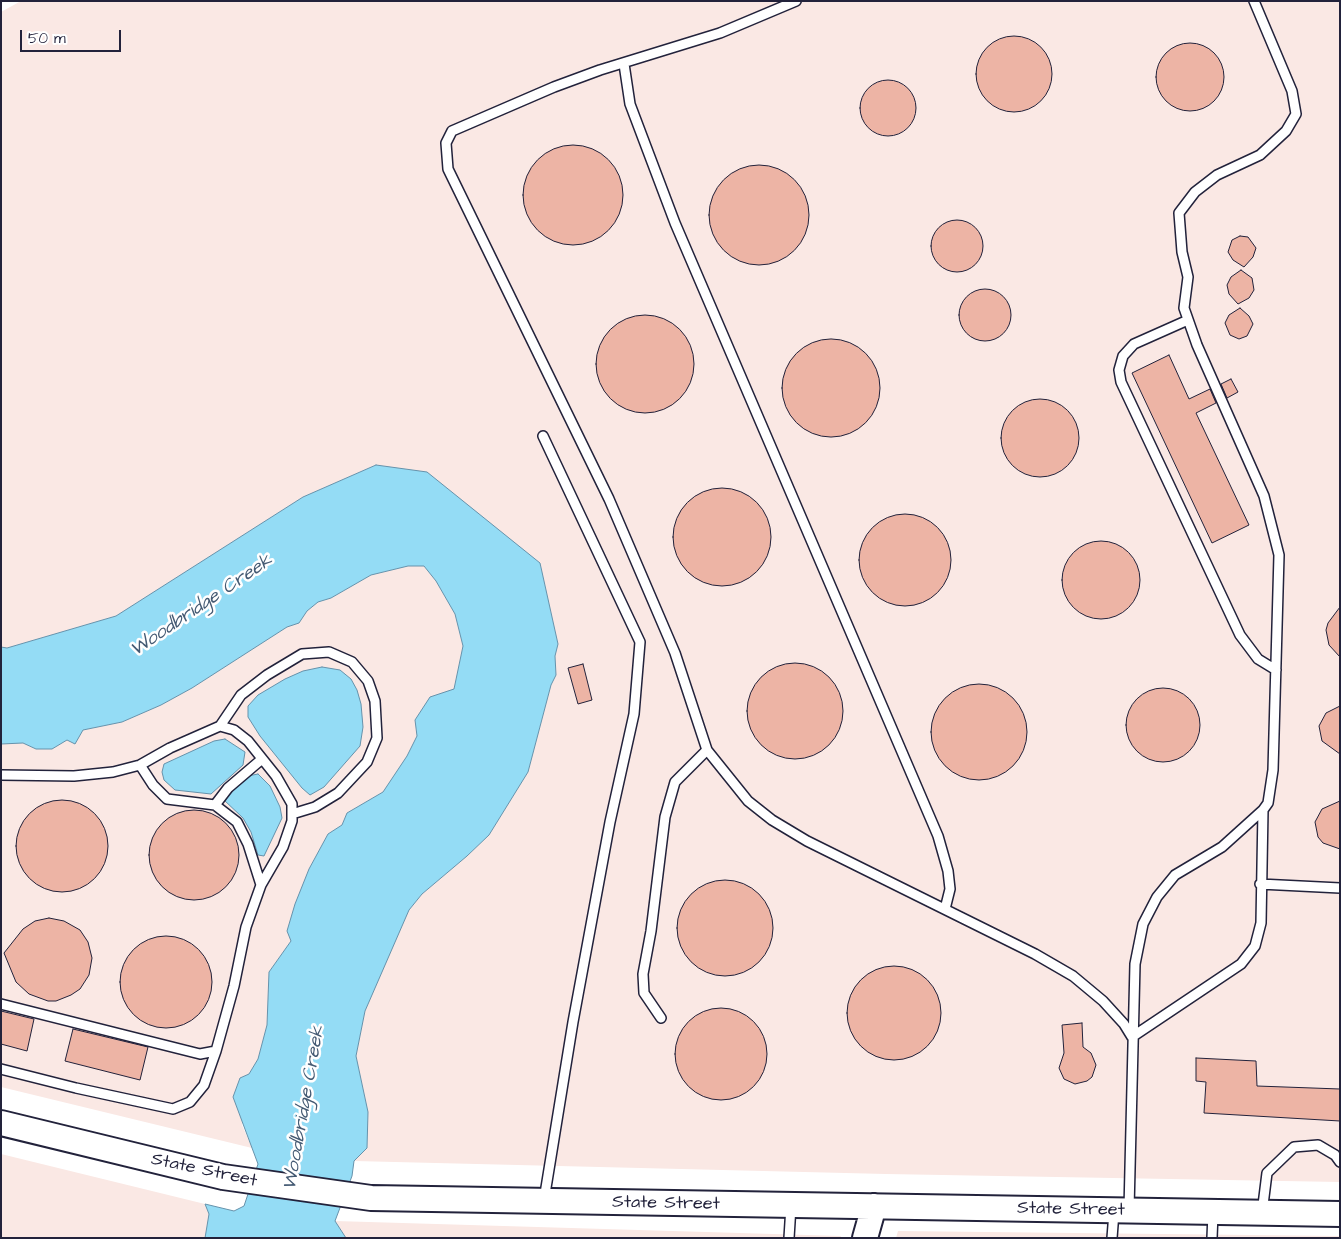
<!DOCTYPE html>
<style>
body{margin:0}
#map{position:relative;width:1341px;height:1239px;overflow:hidden;background:#fff;font-family:"Architects Daughter",sans-serif}
canvas{display:block}
.frame{position:absolute;inset:0;border:2px solid #22223b;pointer-events:none}
.scale{position:absolute;left:20px;top:30px;width:101px;height:22px;box-sizing:border-box;border:2px solid #22223b;border-top:0;padding-left:6px;font-size:15px;line-height:18px;white-space:nowrap;color:#22223b;-webkit-text-stroke:4px #fff;paint-order:stroke}
</style>
<div id="map">
<canvas width="1341" height="1239"></canvas>
<div class="frame"></div>
<div class="scale">50 m</div>
</div>
<script>
const g = document.querySelector('canvas').getContext('2d');
g.lineJoin = 'round';
function fill(path, color) { g.fillStyle = color; g.fill(path, 'evenodd'); }
const toPath = rows => new Path2D(rows.map(r => 'M' + r).join(''));
function trace(path, color, width, dash) { g.strokeStyle = color; g.lineWidth = width; g.lineCap = dash ? 'butt' : 'round'; g.setLineDash(dash || []); g.stroke(path); }
function label(font, color, halo, rows, align = 'center') {
  g.font = font + ' "Architects Daughter",sans-serif'; g.lineWidth = 5; g.setLineDash([]); g.textBaseline = 'middle'; g.strokeStyle = halo; g.fillStyle = color; for (const [text, x, y, turn = 0] of rows) {
    g.save(); g.translate(x, y); g.rotate((+turn || 0) * Math.PI / 180); g.textAlign = isNaN(turn) ? turn : align; if (halo) g.strokeText(text, 0, 0); g.fillText(text, 0, 0); g.restore();
  }
}
fill(toPath([
 [21,1,1340,1,1340,1182,886,1174,354,1161,367,1148,368,1112,356,1056,365,1011,387,956,409,910,422,894,467,856,489,835,528,772,551,685,556,675,555,656,558,644,540,563,376,465,303,497,116,616,7,648,1,647,1,12],
 [408,566,424,566,436,581,455,614,463,646,454,689,415,719,417,736,407,756,383,792,347,813,342,825,328,834,309,869,291,941,269,972,267,1025,258,1059,249,1074,242,1125,252,1148,1,1087,1,744,23,743,36,749,52,749,83,730,122,722,161,705,192,688,287,627,299,623,307,611,318,602,331,598,371,575],
 [1,1154,205,1204,209,1214,205,1238,1,1238],
 [335,1221,841,1236,840,1238,346,1238],
 [898,1231,1340,1236,1340,1238,896,1238]
]), '#fae8e4');
const water = toPath([
 [376,465,427,472,540,563,558,644,555,656,556,675,551,685,528,772,489,835,467,856,422,894,409,910,365,1011,356,1056,368,1112,367,1148,354,1161,352,1176,335,1221,346,1238,205,1238,209,1214,205,1204,234,1211,244,1206,258,1164,233,1097,240,1078,249,1074,258,1059,267,1025,269,972,291,941,287,931,295,904,309,869,328,834,342,825,347,813,383,792,407,756,417,736,415,720,430,697,454,689,463,646,455,614,436,581,424,566,408,566,371,575,331,598,318,602,307,611,299,623,287,627,192,688,161,705,122,722,83,730,75,744,67,740,52,749,36,749,23,743,1,744,1,647,7,648,116,616,303,497,376,465],
 [322,667,340,670,351,679,357,690,361,704,363,727,360,746,324,787,310,795,302,788,260,736,248,717,248,706,258,695,285,679,303,671,322,667],
 [225,739,245,752,243,765,211,794,175,790,164,780,162,772,164,764,214,741,225,739],
 [258,774,270,786,280,807,282,818,264,856,258,855,251,832,243,818,224,800,248,776,258,774]
]);
fill(water, '#94dcf5');
trace(water, '#6692ab', 1);
const building = toPath([
 '976 74a38 38 0 1 1 76 0a38 38 0 1 1-76 0Z',
 '1156 77a34 34 0 1 1 68 0a34 34 0 1 1-68 0Z',
 '860 108a28 28 0 1 1 56 0a28 28 0 1 1-56 0Z',
 '523 195a50 50 0 1 1 100 0a50 50 0 1 1-100 0Z',
 '709 215a50 50 0 1 1 100 0a50 50 0 1 1-100 0Z',
 '931 246a26 26 0 1 1 52 0a26 26 0 1 1-52 0Z',
 [1240,236,1248,237,1256,248,1253,257,1244,267,1233,260,1228,252,1232,240,1240,236],
 [1241,270,1252,278,1254,290,1249,298,1238,304,1229,294,1227,285,1231,277,1241,270],
 '959 315a26 26 0 1 1 52 0a26 26 0 1 1-52 0Z',
 [1240,308,1249,316,1253,324,1247,336,1239,339,1230,335,1225,323,1229,315,1240,308],
 '596 364a49 49 0 1 1 98 0a49 49 0 1 1-98 0Z',
 '782 388a49 49 0 1 1 98 0a49 49 0 1 1-98 0Z',
 [1169,355,1189,399,1210,389,1216,403,1196,413,1249,525,1212,543,1132,373,1169,355],
 [1231,379,1238,392,1227,398,1221,384,1231,379],
 '1001 438a39 39 0 1 1 78 0a39 39 0 1 1-78 0Z',
 '673 537a49 49 0 1 1 98 0a49 49 0 1 1-98 0Z',
 '859 560a46 46 0 1 1 92 0a46 46 0 1 1-92 0Z',
 '1062 580a39 39 0 1 1 78 0a39 39 0 1 1-78 0Z',
 [1340,607,1340,657,1329,645,1326,630,1328,623,1340,607],
 '747 711a48 48 0 1 1 96 0a48 48 0 1 1-96 0Z',
 [583,664,592,700,578,704,568,668,583,664],
 '931 732a48 48 0 1 1 96 0a48 48 0 1 1-96 0Z',
 '1126 725a37 37 0 1 1 74 0a37 37 0 1 1-74 0Z',
 [1340,706,1340,754,1322,741,1319,726,1326,713,1340,706],
 '16 846a46 46 0 1 1 92 0a46 46 0 1 1-92 0Z',
 [1340,801,1340,849,1323,843,1318,837,1315,822,1322,809,1340,801],
 '149 855a45 45 0 1 1 90 0a45 45 0 1 1-90 0Z',
 '677 928a48 48 0 1 1 96 0a48 48 0 1 1-96 0Z',
 [49,918,64,921,80,930,88,942,92,958,89,975,80,989,71,995,56,1001,48,1001,29,994,16,982,4,953,23,929,35,921,49,918],
 '120 982a46 46 0 1 1 92 0a46 46 0 1 1-92 0Z',
 '847 1013a47 47 0 1 1 94 0a47 47 0 1 1-94 0Z',
 '675 1054a46 46 0 1 1 92 0a46 46 0 1 1-92 0Z',
 [1,1011,34,1019,27,1051,1,1044,1,1011],
 [1082,1023,1083,1047,1091,1053,1096,1065,1092,1077,1087,1081,1075,1084,1064,1079,1059,1068,1064,1053,1062,1025,1082,1023],
 [73,1029,148,1047,140,1080,65,1061,73,1029],
 [1196,1058,1256,1061,1257,1086,1340,1089,1340,1121,1204,1113,1206,1082,1196,1081,1196,1058]
]);
fill(building, '#edb4a5');
trace(building, '#22223b', 1);
const lane = toPath([
 [796,1,720,33,600,70,554,87,452,131,446,143,448,169,609,499,675,653,707,750,748,801,772,820,807,841,1035,954,1073,976,1103,1001,1124,1024,1132,1037,1241,964,1255,946,1261,923,1263,810],
 [624,64,630,104,675,223,938,836,948,871,950,889,945,909],
 [1188,320,1134,344,1123,356,1119,370,1121,382,1240,635,1258,659,1276,670],
 [543,436,640,642,634,714,610,822,573,1022,544,1200],
 [220,726,241,695,267,675,302,654,329,652,352,662,368,681,375,701,377,738,367,762,338,793,315,807,292,814],
 [140,765,153,785,167,799,215,805,237,822,248,844,261,885],
 [1,775,74,776,113,772,140,765,170,748,220,726,234,730,248,741,276,776,292,804,292,821,283,847,261,885,246,927,234,986,216,1051,200,1054,1,1004],
 [215,805,228,788,262,759],
 [1260,884,1340,888],
 [661,1018,644,993,643,974,651,931,665,817,675,782,707,750],
 [1,1069,76,1088,173,1109,190,1102,204,1085,216,1051],
 [1129,1209,1135,964,1143,924,1157,897,1175,875,1222,847,1263,810,1268,803,1273,770,1279,555,1264,496,1197,345,1184,308,1188,277,1182,252,1179,213,1195,192,1217,175,1260,155,1286,131,1296,114,1292,91,1254,1],
 [1262,1213,1267,1173,1294,1147,1318,1145,1335,1155,1340,1162],
 [789,1238,791,1206],
 [1112,1238,1114,1212],
 [1212,1238,1213,1213]
]);
const secondary = toPath([
 [1,1123,223,1177,371,1198,1340,1214],
 [865,1238,874,1206]
]);
trace(lane, '#22223b', 12);
trace(secondary, '#22223b', 28);
trace(lane, '#fff', 9);
trace(secondary, '#fff', 24);
label('18px', '#22223b', '#fff', [
 ["State Street",204,1171,12],
 ["State Street",666,1204,1],
 ["State Street",1071,1210,1]
]);
label('italic 19px', '#445a73', '#fff', [
 ["Woodbridge Creek",202,606,-34],
 ["Woodbridge Creek",305,1108,-80]
]);
</script>
